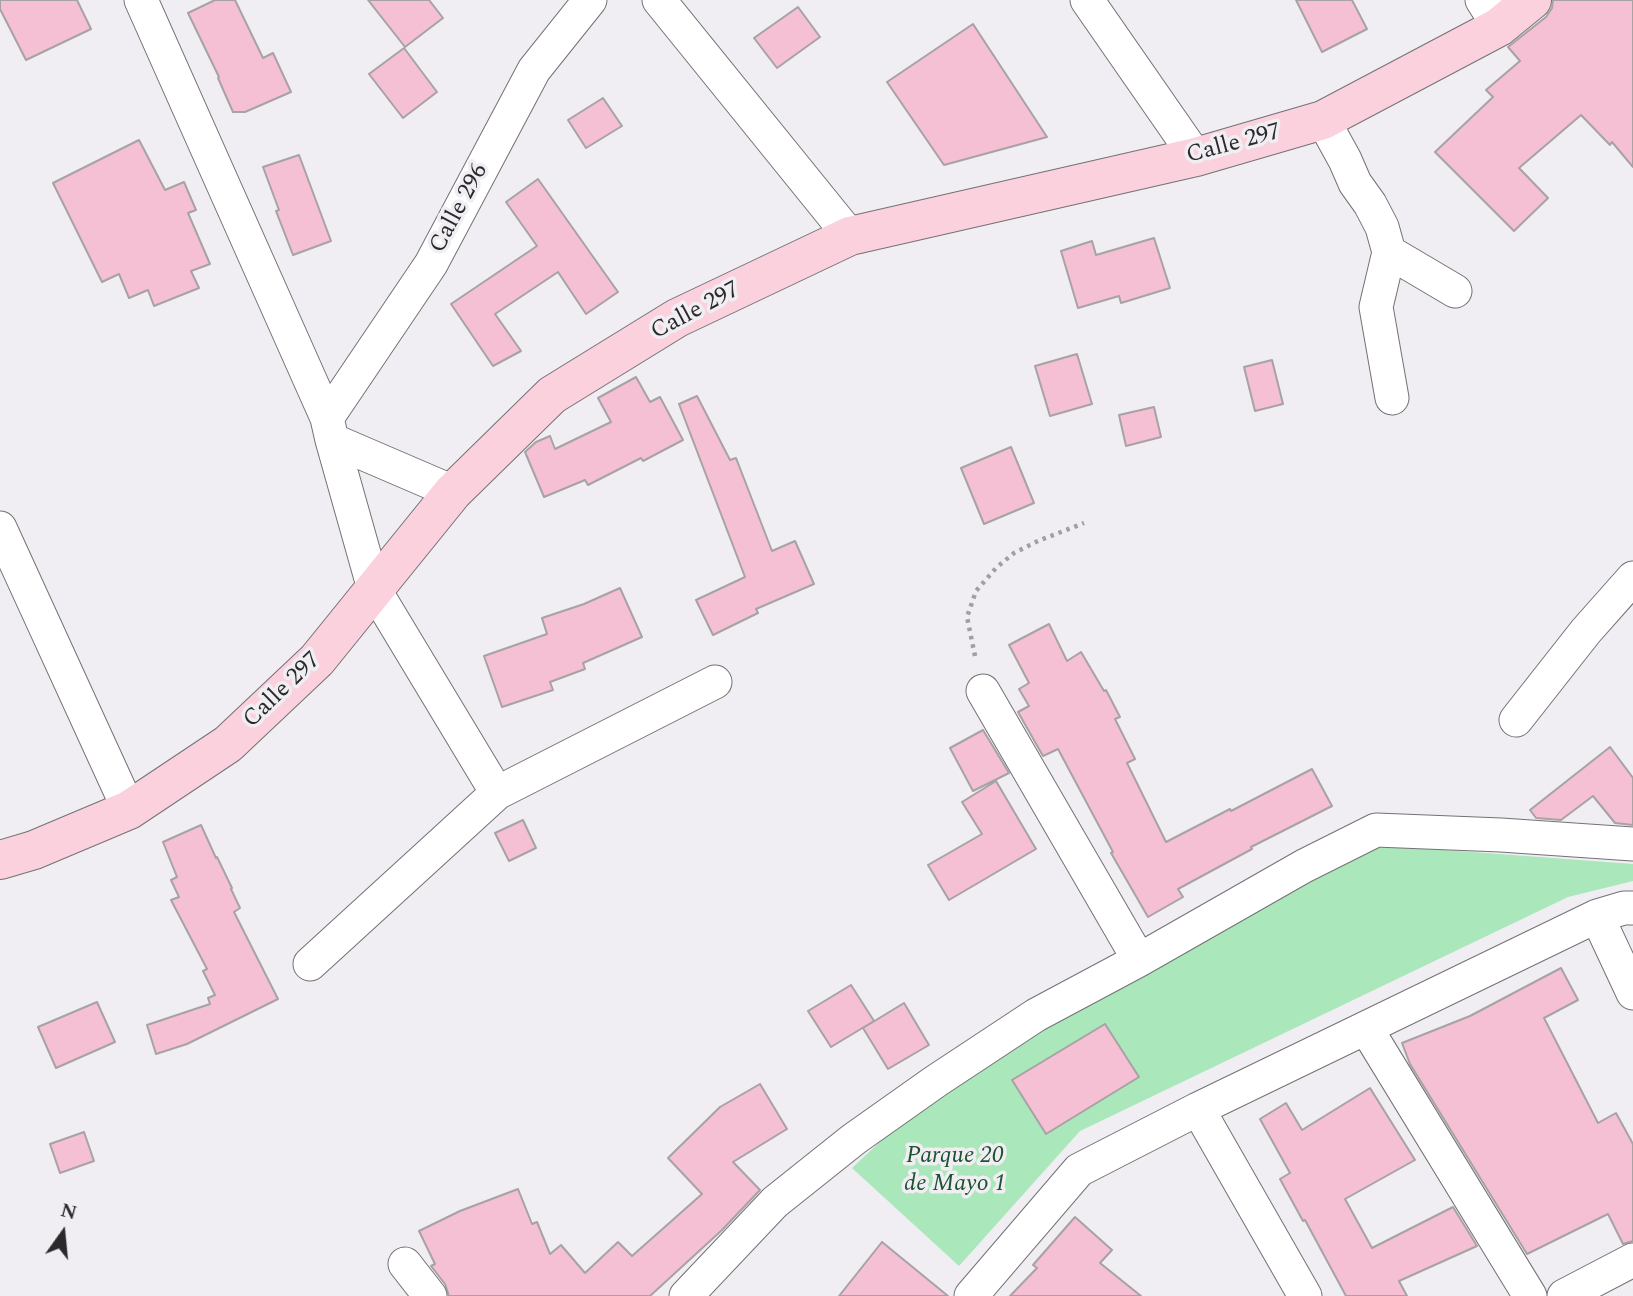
<!DOCTYPE html>
<style>
body{margin:0}
#map{position:relative;width:1633px;height:1296px;overflow:hidden;background:#f0eef2;font-family:Spectral,serif}
canvas{display:block}
.north{position:absolute;left:28px;top:1198px;width:70px;height:70px;-webkit-text-stroke:5px #f0eef2;paint-order:stroke;rotate:15deg;font-size:19px;font-weight:700;line-height:28px;text-align:center;color:#2a292b}
.north::after{content:'';display:block;margin:auto;width:24px;height:32px;background:#2a292b;clip-path:polygon(50% 0,100% 100%,50% 72%,0 100%)}
</style>
<div id="map">
<canvas width="1633" height="1296"></canvas>
<div class="north">N</div>
</div>
<script>
const g = document.querySelector('canvas').getContext('2d');
g.lineJoin = 'round';
function fill(path, color) { g.fillStyle = color; g.fill(path, 'evenodd'); }
const toPath = rows => new Path2D(rows.map(r => 'M' + r).join(''));
function trace(path, color, width, dash) { g.strokeStyle = color; g.lineWidth = width; g.lineCap = dash ? 'butt' : 'round'; g.setLineDash(dash || []); g.stroke(path); }
function label(font, color, halo, rows, align = 'center') {
  g.font = font + ' Spectral,serif'; g.lineWidth = 7; g.setLineDash([]); g.textBaseline = 'middle'; g.strokeStyle = halo; g.fillStyle = color; for (const [text, x, y, turn = 0] of rows) {
    g.save(); g.translate(x, y); g.rotate((+turn || 0) * Math.PI / 180); g.textAlign = isNaN(turn) ? turn : align; if (halo) g.strokeText(text, 0, 0); g.fillText(text, 0, 0); g.restore();
  }
}
fill(toPath([
 [1378,845,1633,864,1633,881,1568,897,1080,1131,959,1266,852,1168,883,1139,1035,1033,1227,925]
]), '#aae7ba');
const building = toPath([
 [0,0,77,0,91,29,26,60,0,9,0,0],
 [215,0,235,0,263,58,273,53,291,92,245,112,233,112,218,78,219,77,188,13,215,0],
 [368,0,429,0,443,18,405,47,368,0],
 [1296,0,1352,0,1367,29,1322,52,1296,0],
 [1553,0,1633,0,1633,167,1612,142,1610,145,1581,115,1519,168,1548,198,1514,231,1435,152,1493,97,1486,90,1520,61,1508,47,1546,17,1552,8,1553,0],
 [798,7,820,37,777,68,754,38,798,7],
 [973,24,1047,137,944,165,887,82,973,24],
 [404,48,437,92,403,118,369,74,404,48],
 [603,98,622,126,586,148,568,120,603,98],
 [139,140,165,190,184,182,196,210,188,213,210,264,191,271,199,288,154,306,148,290,129,298,119,274,102,282,53,183,139,140],
 [299,155,331,241,293,255,276,211,279,210,263,167,299,155],
 [538,179,618,292,586,314,558,272,495,314,521,351,493,366,451,304,537,246,506,202,538,179],
 [1154,238,1170,288,1121,303,1119,296,1078,308,1061,251,1092,241,1096,255,1154,238],
 [1077,354,1092,404,1050,416,1035,366,1077,354],
 [1272,360,1283,404,1255,411,1244,367,1272,360],
 [636,377,650,402,660,397,683,440,643,461,641,458,588,485,585,480,544,497,525,452,536,442,550,436,555,449,611,422,598,398,636,377],
 [697,396,730,460,736,458,772,551,795,541,814,584,756,609,758,613,713,635,696,600,745,577,679,404,697,396],
 [1154,407,1161,437,1126,446,1119,415,1154,407],
 [1011,447,1034,503,984,524,961,468,1011,447],
 [620,588,642,637,583,663,585,669,550,682,553,690,502,707,484,656,547,634,542,618,584,604,620,588],
 [1049,624,1067,661,1081,652,1104,691,1106,690,1120,717,1115,719,1135,759,1127,763,1166,842,1230,809,1231,811,1312,769,1332,806,1251,847,1252,849,1178,889,1183,897,1148,917,1111,853,1113,852,1058,749,1043,756,1018,712,1029,706,1019,689,1029,683,1009,645,1049,624],
 [983,730,1009,773,973,791,950,748,983,730],
 [1610,747,1633,778,1633,825,1615,823,1593,796,1561,820,1536,818,1530,810,1610,747],
 [996,781,1036,849,949,900,928,865,982,834,962,802,996,781],
 [523,820,536,848,509,861,495,833,523,820],
 [201,825,216,858,217,857,232,888,231,889,240,908,234,912,278,999,187,1044,156,1054,147,1025,210,1004,208,998,215,995,203,971,207,969,171,900,179,897,171,880,177,877,163,842,201,825],
 [1561,968,1578,1000,1544,1018,1598,1123,1616,1113,1633,1144,1633,1241,1623,1244,1608,1214,1527,1254,1410,1064,1402,1043,1470,1016,1561,968],
 [851,985,874,1021,831,1047,808,1011,851,985],
 [97,1002,115,1042,56,1068,38,1027,97,1002],
 [904,1003,929,1045,888,1069,863,1028,904,1003],
 [1105,1024,1139,1077,1046,1134,1012,1080,1105,1024],
 [760,1084,787,1129,733,1162,760,1190,722,1230,650,1296,449,1296,445,1284,431,1266,435,1264,419,1231,460,1211,518,1189,532,1224,537,1222,550,1254,561,1245,585,1273,618,1242,632,1256,702,1194,668,1158,720,1107,760,1084],
 [1370,1088,1415,1160,1345,1199,1372,1248,1453,1207,1477,1246,1399,1281,1407,1296,1346,1296,1305,1220,1303,1221,1280,1179,1290,1173,1260,1119,1286,1103,1302,1130,1370,1088],
 [84,1132,94,1161,60,1173,50,1144,84,1132],
 [1075,1217,1112,1250,1100,1263,1141,1296,1010,1296,1037,1268,1033,1265,1075,1217],
 [882,1242,948,1296,839,1296,882,1242]
]);
fill(building, '#f5c0d3');
trace(building, '#a7a2a4', 2);
const street = toPath([
 [141,0,327,418,332,440,453,492],
 [659,0,850,236],
 [1087,0,1196,157],
 [1482,0,1499,27],
 [1323,120,1345,160,1355,183,1370,204,1382,227,1389,252,1455,291],
 [1389,252,1376,307,1392,398],
 [327,418,431,264,534,70,590,0],
 [332,440,374,589,497,793],
 [0,528,129,810],
 [983,691,1139,960],
 [1516,720,1586,631,1633,578],
 [1597,916,1633,993],
 [310,964,497,793,715,682],
 [1366,1028,1530,1296],
 [1198,1109,1305,1296],
 [405,1264,430,1296],
 [686,1296,775,1202,854,1139,936,1081,1036,1015,1139,960,1304,866,1376,830,1501,835,1633,844],
 [971,1296,1079,1170,1198,1109,1597,916,1624,908,1633,908],
 [1564,1296,1633,1260]
]);
const secondary = toPath([
 [0,860,34,850,129,810,228,744,317,660,453,492,552,395,677,318,850,236,1196,157,1323,120,1499,27,1532,0]
]);
trace(street, '#747175', 35);
trace(secondary, '#747175', 40);
trace(toPath([
 [975,656,967,617,976,591,996,568,1014,553,1038,541,1084,523]
]), '#a09fa2', 4.5, [3.5, 5]);
trace(street, '#fff', 33);
trace(secondary, '#fad1dd', 38);
label('24px', '#2a292b', '#f0eef2', [
 ["Calle 297",1234,145,-15],
 ["Calle 296",460,209,-62],
 ["Calle 297",696,312,-28],
 ["Calle 297",283,691,-44]
]);
label('italic 24px', '#1b5330', '#f0eef2', [
 ["Parque 20",955,1157],
 ["de Mayo 1",955,1185]
]);
</script>
